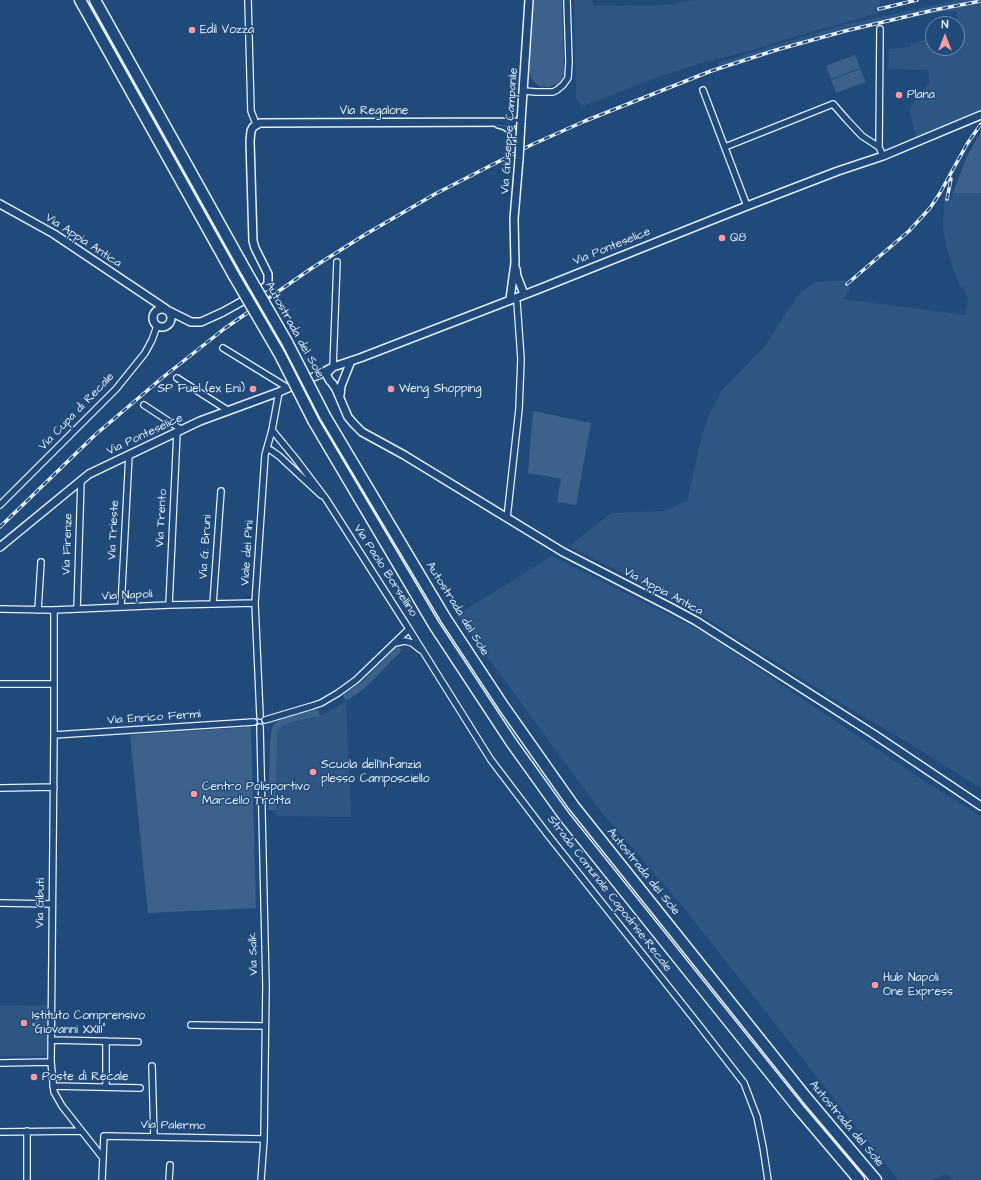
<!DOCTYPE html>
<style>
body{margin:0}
#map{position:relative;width:981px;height:1180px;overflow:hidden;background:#1f4a7a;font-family:"Architects Daughter",sans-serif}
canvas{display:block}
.north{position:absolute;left:925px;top:16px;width:40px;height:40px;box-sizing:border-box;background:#1f4a7a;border:1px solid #6f8dac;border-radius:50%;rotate:0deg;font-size:11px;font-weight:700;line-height:16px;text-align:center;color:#e8f1f8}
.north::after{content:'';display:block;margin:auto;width:14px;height:18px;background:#ff9aa2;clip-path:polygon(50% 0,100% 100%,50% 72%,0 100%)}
</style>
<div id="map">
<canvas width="981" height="1180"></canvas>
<div class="north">N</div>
</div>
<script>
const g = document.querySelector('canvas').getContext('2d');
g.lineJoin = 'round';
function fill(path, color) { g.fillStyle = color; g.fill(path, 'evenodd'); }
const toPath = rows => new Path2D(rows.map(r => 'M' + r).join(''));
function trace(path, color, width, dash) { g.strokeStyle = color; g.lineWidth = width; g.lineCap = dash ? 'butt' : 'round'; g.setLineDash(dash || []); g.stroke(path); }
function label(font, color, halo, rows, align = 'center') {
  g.font = font + ' "Architects Daughter",sans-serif'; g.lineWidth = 3; g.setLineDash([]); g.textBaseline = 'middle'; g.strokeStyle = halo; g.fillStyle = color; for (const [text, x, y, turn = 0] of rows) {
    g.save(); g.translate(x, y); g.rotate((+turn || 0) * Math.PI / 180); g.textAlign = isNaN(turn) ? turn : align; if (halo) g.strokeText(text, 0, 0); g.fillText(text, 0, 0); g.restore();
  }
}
fill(toPath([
 [574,0,592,0,593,6,671,5,679,2,693,0,880,0,879,13,818,30,749,51,701,63,645,82,581,107,576,98],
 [957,0,981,0,981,111,917,139,910,114,910,109,915,100,929,83,928,70,888,69,889,49,911,47,911,44,933,37,933,48,957,48,957,31,958,30,956,11,933,13,846,33,775,53,721,70,718,63,772,46,843,25],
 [953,193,981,193,981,788,910,744,847,707,680,602,569,546,611,513,663,511,675,507,687,501,701,439,708,417,722,390,766,345,785,314,801,292,816,282,844,280,851,288,843,299,965,315,968,297,958,282,953,269,946,245,943,230,944,198,952,199],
 [552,556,705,633,932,786,981,816,981,1180,953,1180,947,1174,931,1180,898,1180,684,908,598,808,457,615],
 [346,701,351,817,276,816,277,734,279,729,284,725,293,722,318,717,330,711],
 [47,1005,48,1056,0,1056,0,1006]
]), '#2e5683');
fill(toPath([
 [534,0,562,0,564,74,559,83,549,87,542,87,536,84,531,78,529,71],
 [855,55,860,68,831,79,826,66],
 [860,69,866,82,836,93,831,80],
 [981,131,981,193,953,193,967,156],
 [533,411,591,423,576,505,557,502,561,479,528,473],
 [397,646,402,650,365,688,346,701,343,695,362,682],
 [318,709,320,716,293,722,284,725,279,729,277,734,276,810,268,810,270,743,272,727,277,721,283,718],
 [251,727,256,908,148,913,130,735]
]), '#3c628c');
const minor = toPath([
 [248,0,251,111,256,124],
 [880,29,879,147,883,156],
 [703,90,747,206],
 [524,91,536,92,553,92,557,90,563,85,568,78,569,62,567,0],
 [725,147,833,104,847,120,862,136,879,147],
 [223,348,288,388],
 [333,367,337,262],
 [177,378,229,411],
 [144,405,182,430],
 [267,448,272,451,279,456,321,495],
 [0,505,116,389,145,353,152,340,157,326],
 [507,518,519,409,521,359,517,302],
 [213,604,221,491],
 [169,605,177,432],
 [121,607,129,455],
 [0,609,54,610,169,605,255,603],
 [77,609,81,480],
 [38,610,41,562],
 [54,610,54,735,51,1062,54,1092,62,1106,103,1158],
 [409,629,491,760,548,835,695,1020,744,1083,757,1117,763,1147,768,1180],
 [395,643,405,641,412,643,421,650],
 [0,684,54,684],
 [260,716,255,603,265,455,272,430,279,392],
 [265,720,312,706,321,703,338,693,356,680,409,629,326,499,295,458,272,430],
 [260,727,266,986,264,1139,261,1180],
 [54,735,254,722],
 [0,788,54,787],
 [0,903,52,904],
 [191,1025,265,1026],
 [51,1040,138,1042],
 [0,1063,51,1062],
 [152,1066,154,1137],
 [53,1086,140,1088],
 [106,1087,106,1041],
 [27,1131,27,1179],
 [0,1132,81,1131],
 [102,1180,104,1136,264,1139],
 [169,1180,170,1165]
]);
const tertiary = toPath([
 [498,124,505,126,511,130,520,141],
 [0,204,54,234,166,309],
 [516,269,517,276,524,294],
 [265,287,268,284,268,274,255,248,253,241,250,141,251,131,253,127,260,123,521,122,529,0],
 [510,299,515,263,514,219,519,159],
 '153 318a9 9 0 1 1 18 0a9 9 0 1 1-18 0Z',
 [169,311,191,322,201,322,223,312,241,302],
 [330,381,327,376,327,373,333,367,360,358,539,289,747,206,838,171,883,156,981,115],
 [332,383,336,389,348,417,354,424,362,432,404,455,563,552,672,608,696,621,875,735,981,806],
 [340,395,341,386,351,361],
 [0,547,89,474,200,421,279,392,318,375,331,368]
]);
const motorway = toPath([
 [80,0,234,276],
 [95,0,246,271],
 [325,416,446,619,504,707,573,805,806,1097,876,1180],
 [314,422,434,625,511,742,564,816,798,1108,859,1180]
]);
trace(minor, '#e8f1f8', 8);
trace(tertiary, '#e8f1f8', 10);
trace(motorway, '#e8f1f8', 13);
trace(minor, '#1f4a7a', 5.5);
trace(tertiary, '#1f4a7a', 7);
trace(motorway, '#1f4a7a', 10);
const rail = toPath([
 [879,9,917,0],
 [947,199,951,179],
 [847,284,909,231,930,208,940,193,967,144,981,124],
 [0,527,95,435,162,378,224,329,312,268,366,234,435,194,531,145,585,121,711,71,776,50,845,31,934,10,981,1]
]);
trace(rail, '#e8f1f8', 3.5);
trace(rail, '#1f4a7a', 2, [6]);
const tertiaryBridge = toPath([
 [519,159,521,122]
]);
const motorwayBridge = toPath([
 [246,271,287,342,325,416],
 [234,276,280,355,314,422]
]);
trace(tertiaryBridge, '#e8f1f8', 10, []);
trace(motorwayBridge, '#e8f1f8', 13, []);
trace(tertiaryBridge, '#1f4a7a', 7);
trace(motorwayBridge, '#1f4a7a', 10);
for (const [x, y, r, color] of [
 [192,30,4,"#ff9aa2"],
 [899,95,4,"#ff9aa2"],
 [722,238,4,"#ff9aa2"],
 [253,389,4,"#ff9aa2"],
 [391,389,4,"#ff9aa2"],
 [313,772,4,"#ff9aa2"],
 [194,794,4,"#ff9aa2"],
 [875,985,4,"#ff9aa2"],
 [24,1023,4,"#ff9aa2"],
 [34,1077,4,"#ff9aa2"]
]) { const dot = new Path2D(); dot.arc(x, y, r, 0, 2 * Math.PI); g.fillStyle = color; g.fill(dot); trace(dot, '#1f4a7a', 1.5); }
label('12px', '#e8f1f8', '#1f4a7a', [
 ["Edil Vozza",200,30],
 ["Plana",907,95],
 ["Q8",730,238],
 ["SP Fuel (ex Eni)",245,389,"right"],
 ["Weng Shopping",399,389],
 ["Scuola dell'Infanzia",321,765],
 ["plesso Camposciello",321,779],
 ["Centro Polisportivo",202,787],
 ["Marcello Trotta",202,801],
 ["Hub Napoli",883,978],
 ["One Express",883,992],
 ["Istituto Comprensivo",32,1016],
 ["\"Giovanni XXIII\"",32,1030],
 ["Poste di Recale",42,1077]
], 'left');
label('12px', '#e8f1f8', '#1f4a7a', [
 ["Via Regalone",374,111],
 ["Via Giuseppe Campanile",510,131,-86],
 ["Via Appia Antica",83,241,33],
 ["Via Ponteselice",612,247,-22],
 ["Autostrada del Sole",294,330,61],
 ["Via Cupa di Recale",77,412,-46],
 ["Via Ponteselice",145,435,-25],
 ["Via Trento",162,518,-87],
 ["Via Trieste",114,530,-87],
 ["Via Firenze",68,544,-88],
 ["Via G. Bruni",206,547,-86],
 ["Viale dei Pini",248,553,-86],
 ["Via Paolo Borsellino",385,571,57],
 ["Via Appia Antica",663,592,28],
 ["Via Napoli",127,596,-3],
 ["Autostrada del Sole",457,609,58],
 ["Via Enrico Fermi",154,718,-4],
 ["Autostrada del Sole",643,872,51],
 ["Strada Comunale Capodrise-Recale",609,894,52],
 ["Via Gibuti",41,903,-89],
 ["Via Salk",254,954,-91],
 ["Autostrada del Sole",846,1124,50],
 ["Via Palermo",173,1126,1]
]);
</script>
